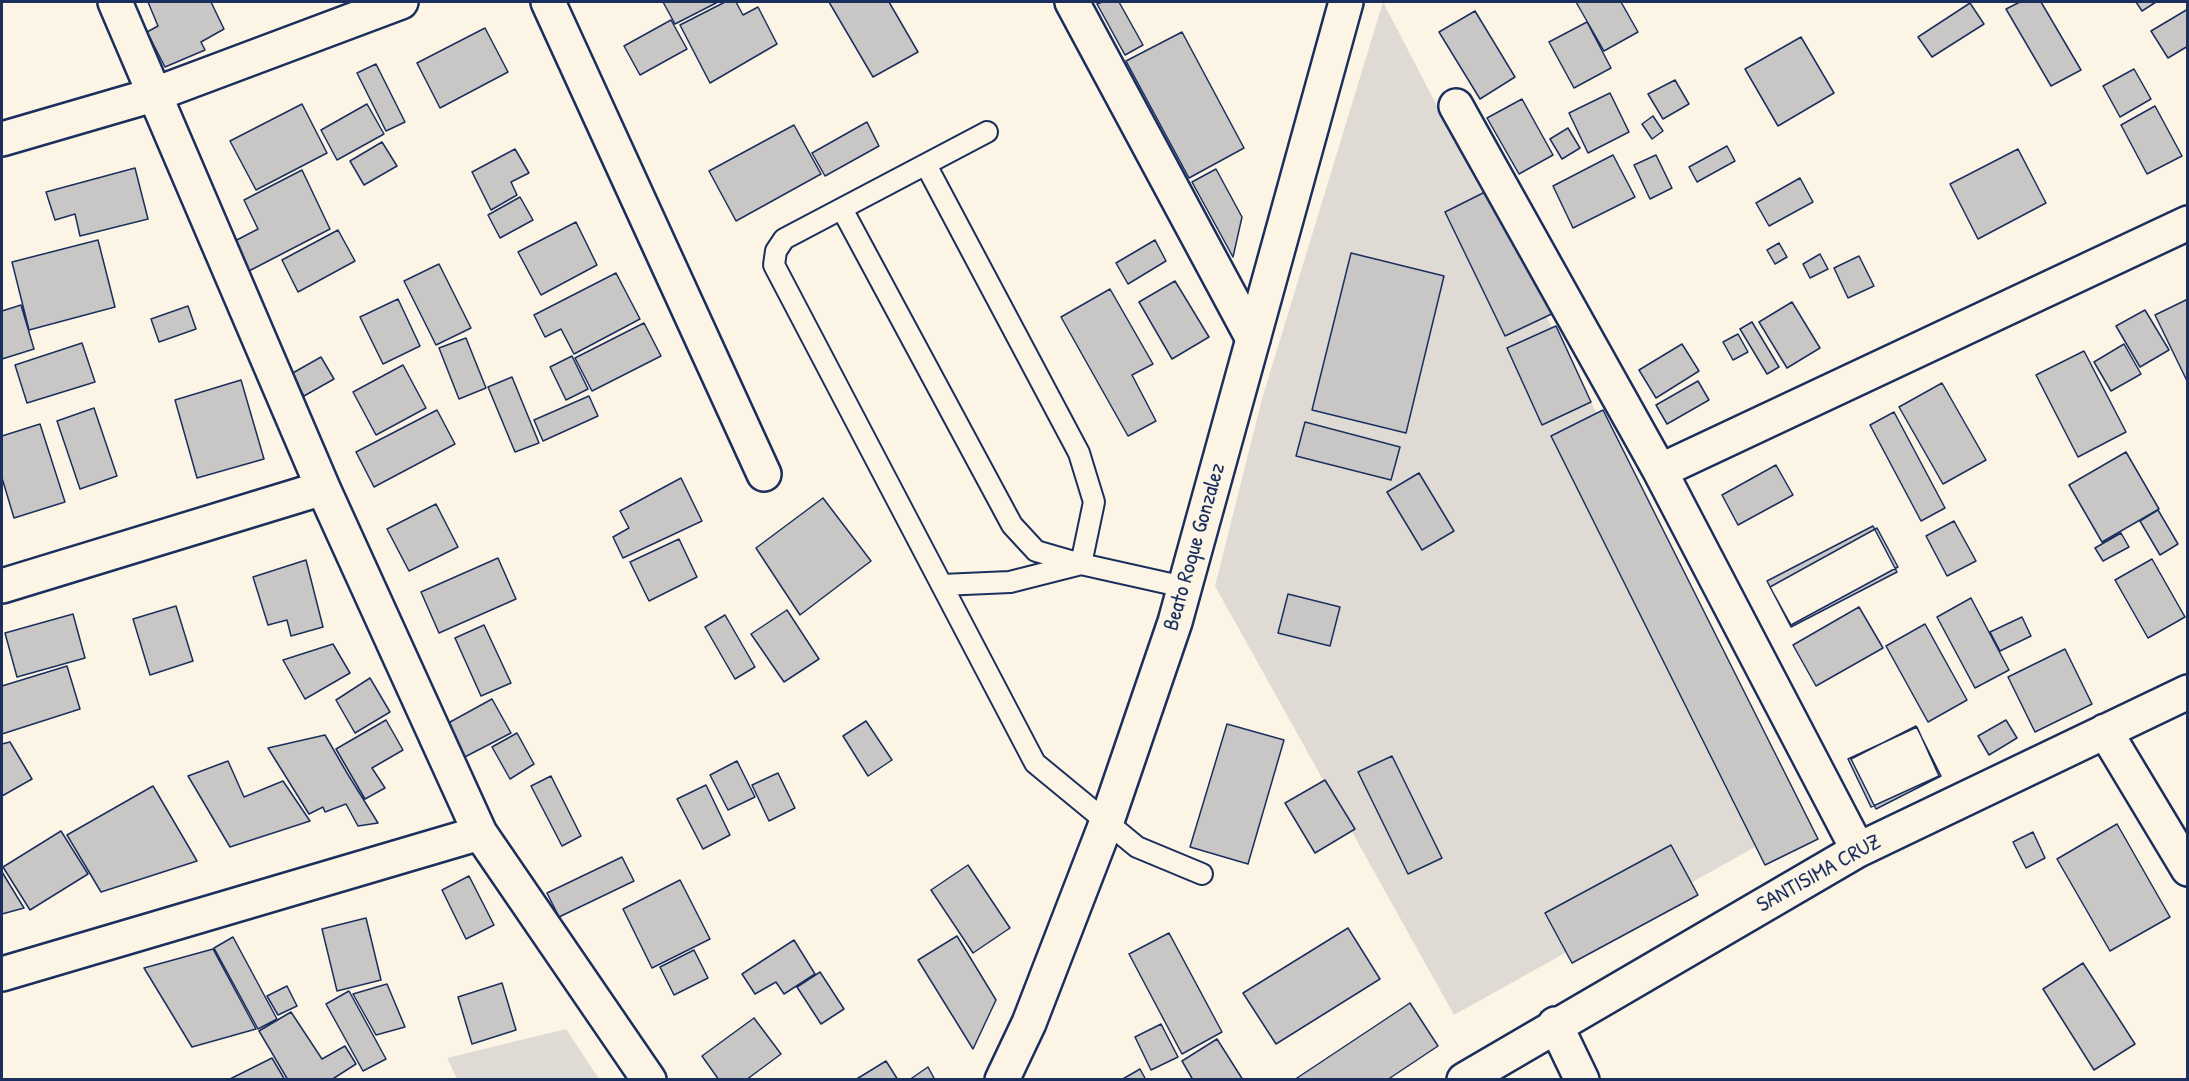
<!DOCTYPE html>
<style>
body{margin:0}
#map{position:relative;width:2189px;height:1081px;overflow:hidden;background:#fcf5e5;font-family:"Patrick Hand",sans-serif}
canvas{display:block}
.frame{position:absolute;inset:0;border:3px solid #1b2f5e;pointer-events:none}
</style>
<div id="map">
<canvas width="2189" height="1081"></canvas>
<div class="frame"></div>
</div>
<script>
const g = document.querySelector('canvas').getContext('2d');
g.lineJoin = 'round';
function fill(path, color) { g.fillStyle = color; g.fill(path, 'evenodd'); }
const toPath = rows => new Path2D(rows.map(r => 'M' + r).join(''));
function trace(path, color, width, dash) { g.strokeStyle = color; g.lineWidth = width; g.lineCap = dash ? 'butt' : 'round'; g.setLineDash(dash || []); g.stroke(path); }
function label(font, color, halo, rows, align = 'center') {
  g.font = font + ' "Patrick Hand",sans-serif'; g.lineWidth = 4.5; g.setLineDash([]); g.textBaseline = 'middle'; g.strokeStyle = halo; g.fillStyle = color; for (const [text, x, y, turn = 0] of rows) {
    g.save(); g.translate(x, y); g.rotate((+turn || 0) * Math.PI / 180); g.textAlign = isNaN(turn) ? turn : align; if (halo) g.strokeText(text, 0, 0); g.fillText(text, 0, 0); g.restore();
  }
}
fill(toPath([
 [1383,2,1807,818,1454,1015,1215,586,1262,399],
 [566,1029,599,1079,457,1079,447,1058]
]), '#dfdbd4');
const building = toPath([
 [148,2,211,2,224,29,201,42,205,50,165,67,147,32,158,26,148,2],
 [663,2,718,2,675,24,663,2],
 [725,2,736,2,743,15,758,7,777,44,710,83,680,25,725,2],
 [829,2,889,2,918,52,873,77,829,2],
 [1102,2,1119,2,1143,45,1125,55,1097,4,1102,2],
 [1576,2,1621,2,1638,32,1604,51,1576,2],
 [2020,2,2041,2,2081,70,2051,86,2006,9,2020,2],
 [2136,2,2156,2,2142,11,2136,2],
 [1970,3,1984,24,1932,57,1918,37,1970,3],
 [2188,9,2188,46,2168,58,2151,31,2188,9],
 [1475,11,1515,77,1480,99,1439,32,1475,11],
 [671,20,687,49,640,75,624,46,671,20],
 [1587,22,1611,68,1574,88,1549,42,1587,22],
 [485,28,508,72,440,108,417,63,485,28],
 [1182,32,1244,148,1189,178,1126,61,1182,32],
 [1801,37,1834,93,1778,126,1745,69,1801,37],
 [376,64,405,122,386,131,357,73,376,64],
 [2134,69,2151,99,2120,117,2103,86,2134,69],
 [1675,80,1689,104,1663,119,1648,94,1675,80],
 [1610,93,1629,132,1588,153,1569,113,1610,93],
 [1522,99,1553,155,1519,174,1487,118,1522,99],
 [302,104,327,153,256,190,230,141,302,104],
 [367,104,384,134,337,160,321,130,367,104],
 [2155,106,2182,156,2147,174,2121,125,2155,106],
 [1653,116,1663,131,1652,139,1642,124,1653,116],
 [867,122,879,146,825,176,812,153,867,122],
 [794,125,821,174,736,221,709,171,794,125],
 [1568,128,1580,148,1562,159,1550,139,1568,128],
 [382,142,397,166,364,185,350,161,382,142],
 [1727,146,1735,161,1697,182,1689,167,1727,146],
 [515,149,529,173,511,182,517,195,491,210,472,172,515,149],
 [2018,149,2046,203,1978,239,1950,184,2018,149],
 [1613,155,1635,197,1573,228,1553,186,1613,155],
 [1656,155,1672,188,1650,199,1634,165,1656,155],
 [135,168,148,219,80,236,75,214,55,220,46,192,135,168],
 [1216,169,1242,217,1233,257,1192,182,1216,169],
 [302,170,330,229,247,272,231,243,258,229,244,200,302,170],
 [1800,178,1813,202,1769,226,1756,203,1800,178],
 [1497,186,1558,311,1505,336,1445,212,1497,186],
 [520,197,533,220,500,238,488,215,520,197],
 [576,222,597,265,541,295,518,252,576,222],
 [338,230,355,261,298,292,282,260,338,230],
 [98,240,115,307,29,330,12,262,98,240],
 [1155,240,1166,261,1128,284,1116,263,1155,240],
 [1779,243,1787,257,1775,264,1767,250,1779,243],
 [1351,253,1444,276,1406,433,1312,410,1351,253],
 [1820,254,1828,269,1810,278,1803,264,1820,254],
 [1859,256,1874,286,1848,298,1834,268,1859,256],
 [439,264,471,328,436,345,404,281,439,264],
 [616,273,640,319,574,354,561,329,545,337,534,315,616,273],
 [1175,281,1209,337,1172,359,1139,302,1175,281],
 [1110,289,1153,364,1132,375,1156,421,1128,436,1061,317,1110,289],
 [398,299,420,346,383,364,360,317,398,299],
 [2188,299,2188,383,2155,315,2188,299],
 [1792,302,1820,348,1787,368,1759,322,1792,302],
 [21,305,34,349,2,359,2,311,21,305],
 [188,306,196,329,159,342,151,319,188,306],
 [2145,310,2169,350,2140,367,2116,326,2145,310],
 [1752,322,1779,367,1767,374,1740,329,1752,322],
 [644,323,661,356,592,391,575,358,644,323],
 [1556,326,1591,402,1542,425,1507,348,1556,326],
 [1738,334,1748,352,1733,360,1723,342,1738,334],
 [466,338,486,388,459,399,439,348,466,338],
 [82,343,95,382,27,403,15,365,82,343],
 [1682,344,1699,371,1656,398,1639,370,1682,344],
 [2124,344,2141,374,2111,391,2094,362,2124,344],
 [2084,351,2126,432,2078,457,2036,375,2084,351],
 [572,356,588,389,566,400,550,367,572,356],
 [321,357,334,379,304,396,291,374,321,357],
 [403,365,426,408,376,435,353,392,403,365],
 [512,377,539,443,515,452,488,387,512,377],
 [241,380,264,459,197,478,175,400,241,380],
 [1698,381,1709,400,1667,424,1656,405,1698,381],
 [1942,383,1986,460,1943,484,1899,407,1942,383],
 [589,396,598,416,543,441,534,420,589,396],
 [94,408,117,476,80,489,57,421,94,408],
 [437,410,455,444,374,487,356,452,437,410],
 [1603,410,1818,839,1765,865,1551,436,1603,410],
 [1894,412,1945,508,1921,521,1870,425,1894,412],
 [1305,422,1400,447,1391,480,1296,456,1305,422],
 [40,424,65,502,14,518,2,478,2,436,40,424],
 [2126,452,2159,509,2102,542,2069,485,2126,452],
 [1776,465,1793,495,1738,525,1722,495,1776,465],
 [1419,473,1454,531,1422,550,1387,492,1419,473],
 [681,478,702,521,623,558,613,537,629,528,620,511,681,478],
 [823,498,871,561,800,615,756,548,823,498],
 [436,504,458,547,409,571,387,529,436,504],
 [2158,510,2178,544,2160,555,2140,521,2158,510],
 [1954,521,1976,561,1947,576,1926,536,1954,521],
 [1873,526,1897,572,1791,627,1767,581,1873,526],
 [1877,528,1898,567,1791,625,1770,587,1877,528],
 [2121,533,2129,547,2103,561,2095,548,2121,533],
 [679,539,697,577,649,601,630,562,679,539],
 [498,558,516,599,439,633,421,592,498,558],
 [2152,559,2185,617,2148,638,2115,580,2152,559],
 [306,560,323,627,291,636,287,620,268,625,253,577,306,560],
 [1288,594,1340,607,1330,646,1278,633,1288,594],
 [1971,598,2009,670,1975,688,1937,617,1971,598],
 [176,606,193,661,150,675,133,619,176,606],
 [1859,607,1883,648,1816,686,1793,645,1859,607],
 [787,610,819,659,784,682,751,634,787,610],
 [73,614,85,658,17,677,5,633,73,614],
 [725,615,755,667,735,679,705,627,725,615],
 [2022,617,2031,636,2000,651,1990,632,2022,617],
 [1925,624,1967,700,1928,722,1886,646,1925,624],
 [484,625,511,683,481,696,455,638,484,625],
 [333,644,350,673,305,699,283,660,333,644],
 [2065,649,2092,704,2035,732,2008,677,2065,649],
 [67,666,80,709,2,734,2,686,67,666],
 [370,678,390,712,355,733,336,700,370,678],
 [492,699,511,733,459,760,441,727,492,699],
 [386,720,403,750,372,768,385,788,365,799,336,749,386,720],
 [2006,720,2017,738,1989,755,1978,736,2006,720],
 [866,721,892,760,868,776,843,736,866,721],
 [1227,724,1284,740,1248,864,1190,847,1227,724],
 [1916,726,1941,776,1876,809,1851,759,1916,726],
 [1917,727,1939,776,1871,807,1848,759,1917,727],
 [517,733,534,764,510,779,492,747,517,733],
 [325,735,347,773,378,823,358,826,346,804,325,812,323,807,309,814,268,748,325,735],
 [10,742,32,779,2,796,2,744,10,742],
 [1392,756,1442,858,1408,874,1358,772,1392,756],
 [228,761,244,797,283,781,310,821,230,847,188,776,228,761],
 [737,761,755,797,728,810,710,775,737,761],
 [778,773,795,808,769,821,752,785,778,773],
 [551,776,581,836,562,846,531,786,551,776],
 [1325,780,1355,829,1315,853,1285,803,1325,780],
 [706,785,730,835,703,849,677,799,706,785],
 [153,786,197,861,101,892,67,835,153,786],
 [2117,824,2170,917,2110,951,2057,859,2117,824],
 [61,831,88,874,30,910,3,867,61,831],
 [2033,832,2045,858,2026,868,2013,842,2033,832],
 [1671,845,1698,895,1572,963,1545,913,1671,845],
 [622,857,634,881,559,917,547,893,622,857],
 [968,865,1010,928,973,953,931,890,968,865],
 [2,872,24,908,2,914,2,872],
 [469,876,494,925,466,939,442,890,469,876],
 [680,880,710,939,652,968,623,909,680,880],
 [366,918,381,980,337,991,322,929,366,918],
 [1348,928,1380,979,1276,1044,1243,993,1348,928],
 [1169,933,1222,1032,1182,1054,1129,954,1169,933],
 [957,936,996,1000,973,1049,918,960,957,936],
 [233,937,277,1019,258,1029,214,948,233,937],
 [794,940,815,974,784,994,776,982,755,994,742,974,794,940],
 [213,949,256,1029,192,1047,144,968,213,949],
 [694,950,708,978,674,995,660,967,694,950],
 [2083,963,2135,1044,2094,1070,2043,989,2083,963],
 [820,972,844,1009,821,1024,797,987,820,972],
 [502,983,516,1030,472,1044,458,997,502,983],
 [387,984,405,1027,376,1035,353,994,387,984],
 [287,986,297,1006,278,1015,267,996,287,986],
 [349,991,386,1059,363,1071,326,1004,349,991],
 [1410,1003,1438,1046,1387,1080,1294,1080,1410,1003],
 [291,1012,322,1059,345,1046,356,1064,331,1080,288,1080,259,1031,291,1012],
 [754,1018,781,1054,746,1080,719,1080,702,1056,754,1018],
 [1161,1024,1178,1057,1151,1070,1135,1037,1161,1024],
 [1217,1039,1243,1080,1193,1080,1182,1061,1217,1039],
 [272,1058,285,1080,228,1080,272,1058],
 [886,1061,898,1080,855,1080,886,1061],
 [928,1067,935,1080,909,1080,928,1067],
 [1140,1069,1146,1080,1121,1080,1140,1069]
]);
fill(building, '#c8c7c6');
trace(building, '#1b2f5e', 1.5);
const service = toPath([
 [987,132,784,239,776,251,774,265,1035,763,1137,847,1202,874],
 [926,165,1079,453,1094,502,1081,564,1010,582,942,585],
 [842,209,1012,525,1036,551,1081,564,1184,587]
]);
const minor = toPath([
 [115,2,323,488,480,833,649,1080],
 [548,2,764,474],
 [1072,2,1253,339],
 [1456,106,1660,471,1858,850],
 [2,139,153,95,401,2],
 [1660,471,2188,223],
 [2,586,323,488],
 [2105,731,2188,869],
 [2,974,480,833],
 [1555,1024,1582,1080],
 [1464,1080,1858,850,2188,692]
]);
const tertiary = toPath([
 [1002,1080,1029,1023,1107,821,1175,622,1346,2]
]);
trace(service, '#1b2f5e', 24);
trace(minor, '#1b2f5e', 38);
trace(tertiary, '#1b2f5e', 38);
trace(service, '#fcf5e5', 20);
trace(minor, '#fcf5e5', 33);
trace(tertiary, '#fcf5e5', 33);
label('22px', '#1b2f5e', '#fcf5e5', [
 ["Beato Roque Gonzalez",1195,547,-74],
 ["SANTISIMA CRUZ",1819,874,-29]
]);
</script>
